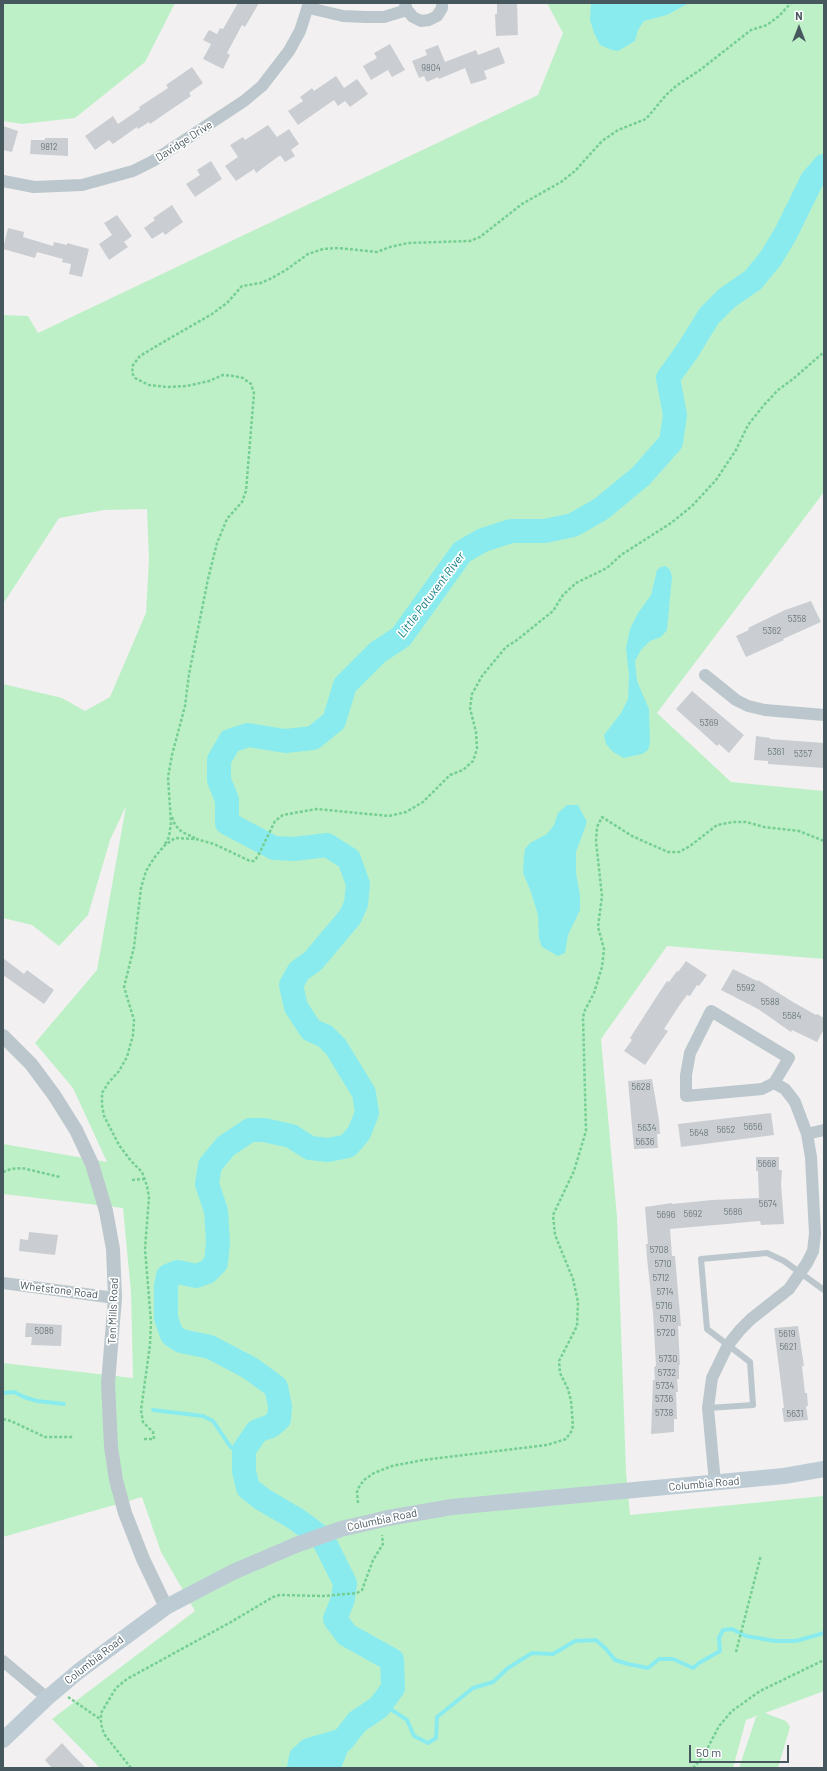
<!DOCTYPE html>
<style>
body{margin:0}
#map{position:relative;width:827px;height:1771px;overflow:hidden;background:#f2f0f0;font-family:Barlow,sans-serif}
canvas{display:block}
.frame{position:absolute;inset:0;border:4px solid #47575e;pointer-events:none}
.north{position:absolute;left:779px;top:8px;width:40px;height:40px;-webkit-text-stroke:3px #fff;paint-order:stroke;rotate:0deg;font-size:11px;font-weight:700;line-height:16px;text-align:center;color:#47575e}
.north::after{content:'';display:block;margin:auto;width:14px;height:18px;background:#47575e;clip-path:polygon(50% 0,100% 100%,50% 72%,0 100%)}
.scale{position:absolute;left:689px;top:1745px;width:100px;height:18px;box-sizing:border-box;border:2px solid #47575e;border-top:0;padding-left:5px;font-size:12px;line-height:14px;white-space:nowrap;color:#47575e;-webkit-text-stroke:3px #fff;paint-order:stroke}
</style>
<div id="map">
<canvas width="827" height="1771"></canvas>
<div class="frame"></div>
<div class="north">N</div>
<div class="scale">50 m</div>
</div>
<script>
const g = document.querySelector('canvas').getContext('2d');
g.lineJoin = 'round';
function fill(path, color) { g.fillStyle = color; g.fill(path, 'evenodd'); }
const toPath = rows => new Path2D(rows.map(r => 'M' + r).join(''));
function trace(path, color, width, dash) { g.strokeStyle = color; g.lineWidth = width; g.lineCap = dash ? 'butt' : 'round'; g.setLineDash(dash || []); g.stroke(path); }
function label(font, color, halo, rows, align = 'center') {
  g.font = font + ' Barlow,sans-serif'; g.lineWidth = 3.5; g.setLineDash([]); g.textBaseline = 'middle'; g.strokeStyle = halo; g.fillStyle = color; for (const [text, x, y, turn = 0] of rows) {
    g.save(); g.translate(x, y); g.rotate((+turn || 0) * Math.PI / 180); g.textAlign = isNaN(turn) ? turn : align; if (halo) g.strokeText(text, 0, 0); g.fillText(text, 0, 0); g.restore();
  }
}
fill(toPath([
 [3,3,175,3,145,62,75,118,22,124,3,121],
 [547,3,824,3,824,492,657,713,731,782,824,791,824,959,667,946,601,1039,617,1217,626,1471,630,1515,824,1496,824,1691,765,1713,786,1721,790,1727,778,1768,739,1768,756,1717,759,1715,746,1720,733,1768,100,1768,52,1719,195,1611,161,1552,142,1497,3,1537,3,1363,133,1378,131,1292,123,1208,3,1194,3,1144,107,1162,73,1088,35,1043,97,970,126,806,110,840,88,915,59,946,32,925,3,918,3,684,62,698,85,711,110,697,146,613,149,559,147,509,104,510,59,518,3,604,3,315,28,316,38,333,538,95,563,33]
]), '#bef0c8');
fill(toPath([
 [591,3,689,3,667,15,644,21,638,30,635,41,618,51,612,50,600,45,594,33,590,20],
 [666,566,670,570,672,577,667,630,661,637,650,641,641,650,635,661,637,681,649,709,650,743,648,750,642,754,624,758,613,752,606,744,604,735,621,713,628,699,629,676,626,648,630,629,638,613,651,595,657,570,661,567],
 [567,805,578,805,587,822,576,852,576,873,580,895,580,910,568,935,565,953,558,956,542,947,539,939,538,915,531,892,523,873,524,857,525,849,530,843,547,834,554,825,558,813]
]), '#8aebee');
trace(toPath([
 [3,1393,14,1392,24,1397,37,1401,64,1404],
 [153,1410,203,1416,213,1421,230,1446,244,1459],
 [379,1707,389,1708,407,1720,414,1736,428,1743,436,1738,437,1717,473,1688,493,1682,508,1668,532,1653,553,1654,575,1641,596,1640,606,1649,615,1660,628,1664,648,1668,659,1659,673,1659,693,1668,699,1663,720,1651,719,1638,723,1630,732,1629,746,1636,775,1641,796,1641,824,1633]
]), '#8aebee', 4);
trace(toPath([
 [299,1768,301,1757,309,1750,343,1740,357,1722,379,1707,393,1688,392,1660,347,1635,335,1619,343,1599,345,1583,323,1539,296,1519,262,1499,248,1488,244,1471,244,1450,257,1431,271,1426,279,1419,280,1406,276,1387,250,1368,210,1347,181,1341,172,1335,166,1318,166,1286,168,1276,178,1272,196,1276,207,1272,216,1263,218,1242,216,1211,207,1184,210,1165,226,1146,250,1130,264,1130,291,1136,310,1148,328,1150,348,1146,359,1133,367,1113,364,1093,336,1047,325,1036,311,1030,296,1007,291,985,299,971,313,961,350,917,356,904,358,884,349,859,327,845,294,849,274,848,227,823,227,800,219,780,219,760,230,741,248,735,285,741,313,738,334,721,345,685,378,652,401,637,462,552,483,540,511,531,545,531,573,525,601,509,641,476,671,442,675,415,668,378,688,350,709,316,727,298,753,280,771,258,786,233,812,180,824,166],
 [320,1768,331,1761,339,1741]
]), '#8aebee', 24);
fill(toPath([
 [238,3,259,3,245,27,242,25,227,53,230,55,223,69,203,59,211,44,203,40,209,30,217,34,220,28,223,29],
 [497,3,517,3,518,35,496,36,495,14,497,14],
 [390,44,405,70,392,77,388,70,371,80,363,66,377,58,374,53],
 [438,45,445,62,476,50,478,55,499,47,505,63,484,71,487,79,471,84,465,68,439,79,438,77,427,82,424,76,419,78,412,61,427,55,425,50],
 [192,67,203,83,189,93,191,96,150,124,149,122,138,129,137,127,113,144,109,140,95,150,85,136,113,116,118,124,140,109,139,107,168,88,166,85],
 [336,76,344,88,357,79,368,94,350,107,345,101,338,106,334,100,298,125,288,111,303,101,300,97,312,88,314,91],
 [268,125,277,137,289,129,299,144,291,150,295,156,285,162,281,156,279,156,256,173,254,169,236,181,225,166,238,157,230,145,243,137,245,140],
 [3,126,18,131,12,152,3,150],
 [45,138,68,138,68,156,30,154,31,140,45,140],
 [211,161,222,179,195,197,186,184,200,175,197,170],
 [172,205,183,222,165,235,163,232,152,239,144,228,155,220,153,218],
 [117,215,132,236,124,242,128,247,109,260,99,244,112,235,104,223],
 [8,228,24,232,23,237,53,246,54,242,67,245,67,243,89,249,82,277,69,274,71,264,62,262,63,259,37,252,35,258,3,249],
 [811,601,821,622,783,639,784,640,746,657,736,636,749,630,748,628,785,610],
 [692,691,744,735,729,753,719,744,717,746,676,709],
 [756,736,770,738,770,739,824,743,824,768,768,764,768,761,754,760],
 [3,958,24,974,27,970,54,990,44,1004,3,975],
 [686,961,707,975,699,986,697,985,690,996,687,995,679,1006,664,1029,668,1031,645,1065,624,1051,632,1040,630,1038,657,996,667,981,669,982,677,971,678,972],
 [733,969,757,981,758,980,793,1002,816,1015,817,1014,824,1018,824,1029,817,1042,792,1030,791,1032,758,1009,721,990],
 [652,1079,659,1120,660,1134,657,1134,658,1148,634,1149,628,1081],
 [771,1113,774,1135,681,1147,678,1124],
 [756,1157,779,1157,779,1170,782,1170,781,1184,784,1224,761,1225,760,1221,670,1229,672,1256,675,1256,681,1326,678,1326,680,1365,679,1365,679,1379,677,1379,678,1392,676,1392,677,1419,674,1419,674,1432,651,1434,653,1380,655,1380,654,1367,656,1366,653,1313,647,1258,646,1244,648,1244,645,1207,672,1203,672,1204,712,1200,759,1198,758,1171,756,1171],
 [29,1232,58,1235,55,1255,19,1251,20,1239,28,1240],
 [26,1323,62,1325,61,1346,31,1345,32,1337,25,1337],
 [798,1326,804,1366,802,1366,805,1393,807,1393,808,1406,806,1406,808,1420,784,1422,782,1408,784,1408,774,1328],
 [62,1743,71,1753,86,1768,52,1768,45,1760]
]), '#caced2');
trace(toPath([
 [172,817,175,825,182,832,195,838],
 [165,844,169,837,171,823,168,777,172,755,185,706,189,674,208,579,217,543,227,519,242,502,246,491,254,393,251,384,243,378,233,376,223,375,209,381,187,386,167,387,149,385,135,378,132,373,133,365,140,356,160,344,212,314,227,303,242,286,261,283,272,278,286,270,308,254,323,249,338,248,377,252,390,247,408,243,470,241,480,237,522,204,561,182,575,171,602,141,618,130,646,119,666,95,676,86,700,70,751,30,767,25,779,16,791,3],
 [3,1172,11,1169,22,1168,60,1177],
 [132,1180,144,1179],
 [3,1419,11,1421,45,1437,74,1437],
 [144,1439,154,1439,153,1432,143,1422,141,1410,150,1345,151,1322,145,1249,149,1197,147,1186,142,1172,131,1161,119,1145,104,1116,102,1105,102,1093,109,1082,119,1071,127,1057,133,1035,134,1020,124,987,134,947,141,888,146,871,154,858,164,846,175,838,196,839,214,844,250,861,254,861,258,856,275,821,283,815,316,809,389,816,406,812,423,802,450,775,463,770,473,761,477,749,476,732,470,708,472,694,482,676,506,647,517,640,553,611,563,595,576,583,607,568,621,555,671,523,692,506,716,480,736,450,748,425,764,405,778,390,793,379,824,352],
 [358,1503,357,1492,359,1487,364,1480,374,1473,392,1466,423,1460,547,1445,566,1439,571,1432,573,1426,571,1401,568,1389,560,1373,559,1361,577,1326,578,1302,573,1279,555,1235,553,1215,574,1171,586,1131,583,1017,585,1010,594,993,602,967,604,949,598,927,602,896,596,841,597,827,602,817,632,836,668,852,679,852,690,846,717,825,733,822,746,822,764,827,799,831,824,841],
 [736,1652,761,1555],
 [68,1697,100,1719],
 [131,1768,104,1734,101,1724,101,1713,116,1688,127,1679,231,1622,273,1597,280,1595,323,1596,357,1593,362,1590,373,1560,383,1544,382,1535],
 [693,1768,704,1755,719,1726,732,1711,760,1691,824,1660]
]), '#75cf92', 2.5, [3, 2]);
trace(toPath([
 [708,1408,753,1405,750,1362,707,1329,701,1259,767,1253,784,1261,824,1290]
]), '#bbc7cd', 6);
trace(toPath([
 [405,3,407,10,413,17,421,21,429,20,437,16,442,8,442,3],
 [309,8,343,16,365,17,384,17,407,10],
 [3,181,34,187,82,185,133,171,153,161,244,101,262,86,289,51,300,31,309,3],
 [705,675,736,700,748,706,765,710,824,715],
 [774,1083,789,1058,711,1011,690,1053,686,1075,686,1096,762,1089,774,1083,785,1089,795,1102,807,1134],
 [3,1283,115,1298],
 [715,1483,708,1408,712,1378,728,1345,740,1330,751,1319,789,1289,807,1263,813,1251,815,1234,811,1157,807,1134,824,1130],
 [3,1661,47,1698]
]), '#bbc7cd', 12);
trace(toPath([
 [3,1036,31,1064,54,1095,76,1130,92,1164,106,1211,113,1249,115,1298,108,1383,111,1447,116,1480,125,1513,143,1559,166,1607]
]), '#bbc7cd', 14);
trace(toPath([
 [388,1518,452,1507,784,1476,824,1469],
 [3,1740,47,1698,79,1671,166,1607,233,1572,296,1545]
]), '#bdccd4', 16);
trace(toPath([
 [296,1545,341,1529,388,1518]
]), '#bdccd4', 16);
label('9px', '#68757b', null, [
 ["9804",431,68],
 ["9812",49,147],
 ["5358",797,619],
 ["5362",772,631],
 ["5369",709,723],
 ["5361",776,752],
 ["5357",803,754],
 ["5592",746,988],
 ["5588",770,1002],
 ["5584",792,1016],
 ["5628",641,1087],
 ["5656",753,1127],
 ["5634",647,1128],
 ["5652",726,1130],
 ["5648",699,1133],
 ["5636",645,1142],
 ["5668",767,1164],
 ["5674",768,1204],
 ["5686",733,1212],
 ["5692",693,1214],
 ["5696",666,1215],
 ["5708",659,1250],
 ["5710",663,1264],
 ["5712",661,1278],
 ["5714",665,1292],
 ["5716",664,1306],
 ["5718",668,1319],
 ["5086",44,1331],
 ["5720",666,1333],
 ["5619",787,1334],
 ["5621",788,1347],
 ["5730",668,1359],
 ["5732",667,1373],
 ["5734",665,1386],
 ["5736",664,1399],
 ["5738",664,1413],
 ["5631",795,1414]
]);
label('11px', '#47575e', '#fff', [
 ["Davidge Drive",184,141,-33],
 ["Whetstone Road",59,1290,7],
 ["Ten Mills Road",113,1311,-88],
 ["Columbia Road",704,1484,-5],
 ["Columbia Road",382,1520,-12],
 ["Columbia Road",94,1660,-38]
]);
label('italic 12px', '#0b7c80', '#fff', [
 ["Little Patuxent River",431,595,-53]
]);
</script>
